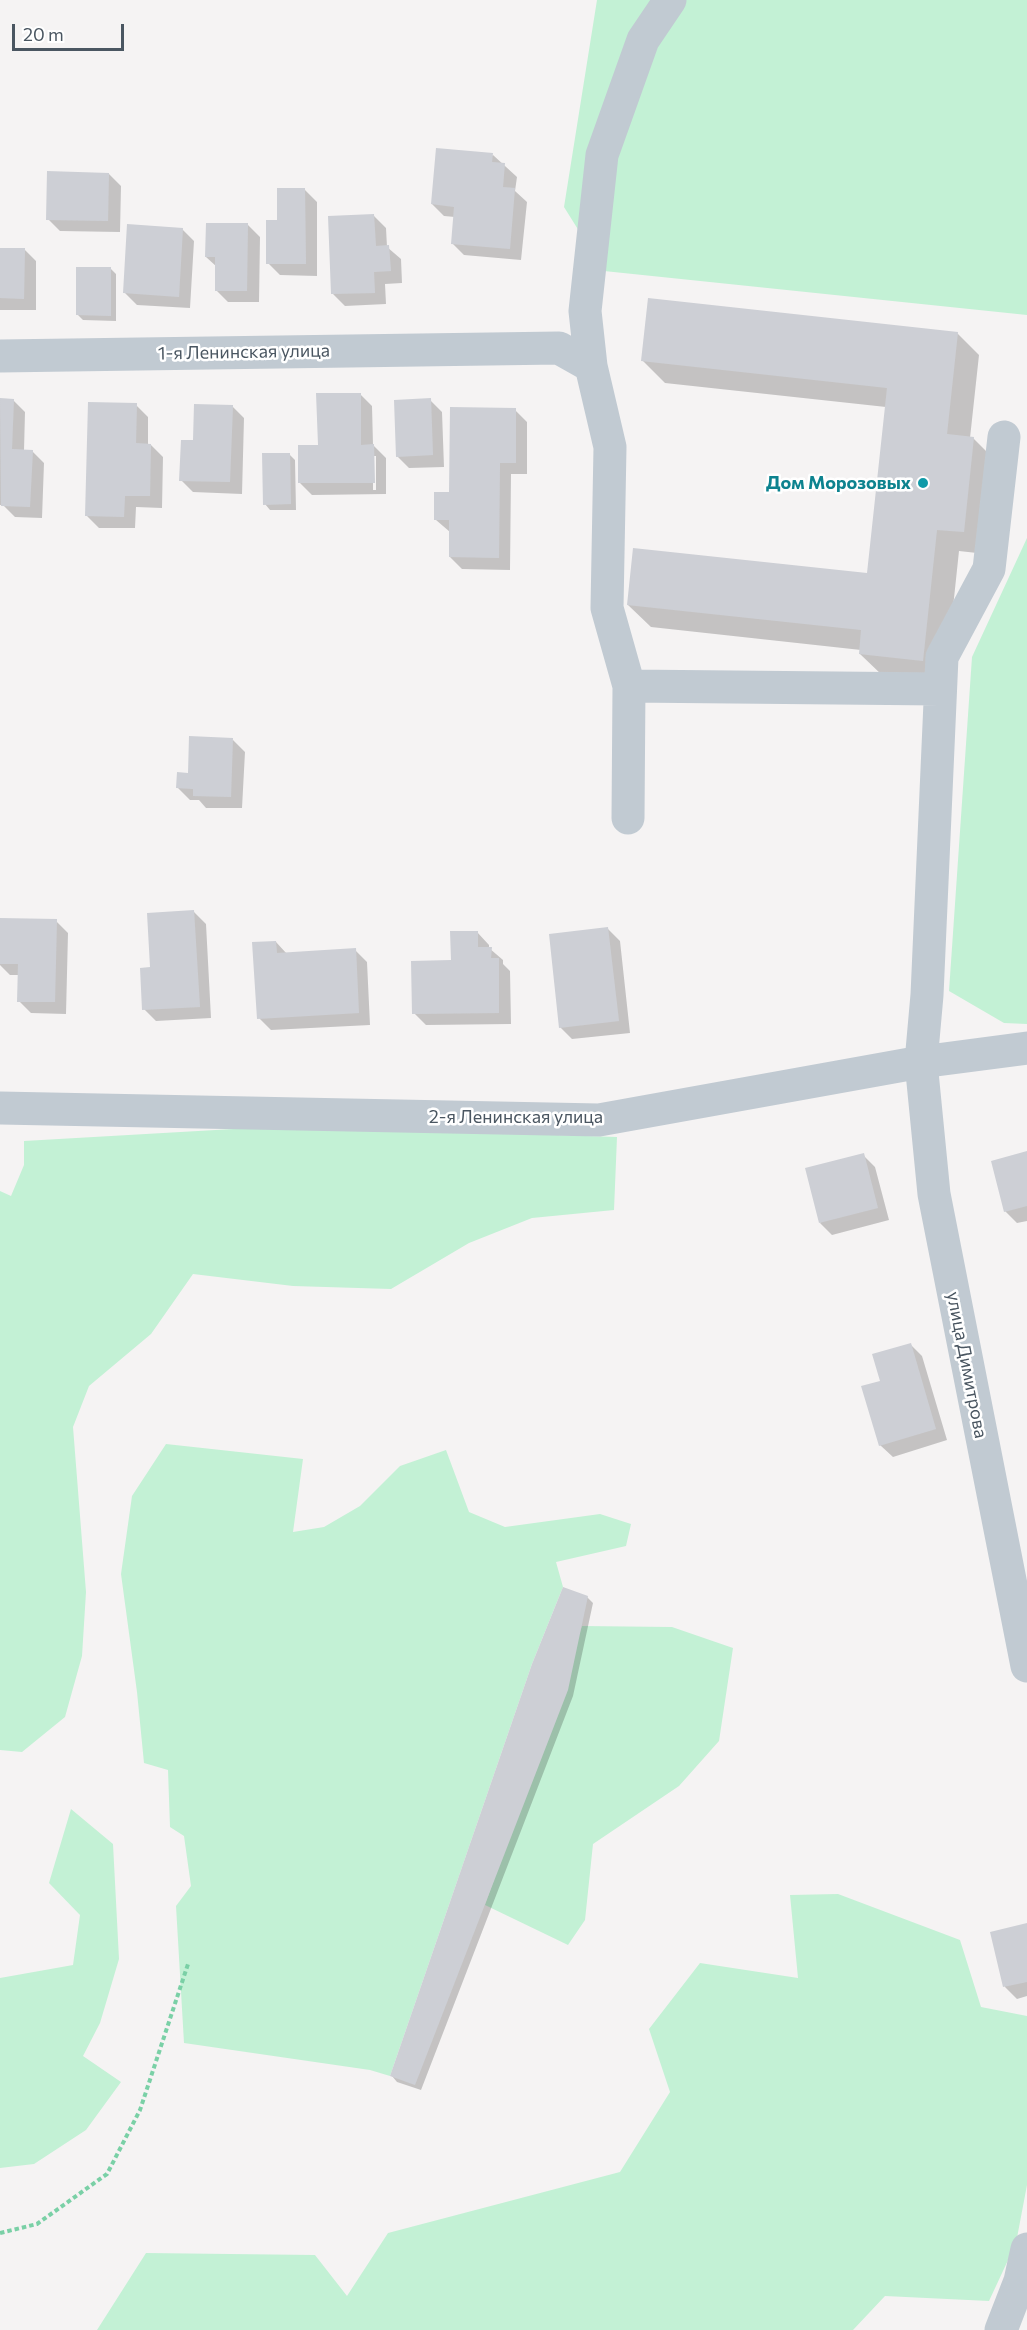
<!DOCTYPE html>
<meta charset="utf-8">
<style>
body{margin:0}
#map{position:relative;width:1027px;height:2330px;overflow:hidden;background:#f5f3f3;font-family:Commissioner,sans-serif}
canvas{display:block}
.scale{position:absolute;left:12px;top:24px;width:112px;height:27px;box-sizing:border-box;border:3px solid #4a5661;border-top:0;padding-left:8px;font-size:18px;line-height:21px;white-space:nowrap;color:#4a5661;-webkit-text-stroke:4px #fff;paint-order:stroke}
</style>
<div id="map">
<canvas width="1027" height="2330"></canvas>
<div class="scale">20 m</div>
</div>
<script>
const g = document.querySelector('canvas').getContext('2d');
g.lineJoin = 'round';
function fill(path, color) { g.fillStyle = color; g.fill(path, 'evenodd'); }
const toPath = rows => new Path2D(rows.map(r => 'M' + r).join(''));
function trace(path, color, width, dash) { g.strokeStyle = color; g.lineWidth = width; g.lineCap = dash ? 'butt' : 'round'; g.setLineDash(dash || []); g.stroke(path); }
function label(font, color, halo, rows, align = 'center') {
  g.font = font + ' Commissioner,sans-serif'; g.lineWidth = 5; g.setLineDash([]); g.textBaseline = 'middle'; g.strokeStyle = halo; g.fillStyle = color; for (const [text, x, y, turn = 0] of rows) {
    g.save(); g.translate(x, y); g.rotate((+turn || 0) * Math.PI / 180); g.textAlign = isNaN(turn) ? turn : align; if (halo) g.strokeText(text, 0, 0); g.fillText(text, 0, 0); g.restore();
  }
}
fill(toPath([
 [597,0,1027,0,1027,315,604,271,564,207],
 [1027,538,1027,1024,1004,1023,949,991,972,657],
 [285,1126,617,1137,614,1210,532,1218,469,1243,391,1289,293,1286,193,1274,151,1334,89,1386,73,1427,86,1592,82,1656,65,1717,22,1752,0,1750,0,1191,11,1196,24,1165,24,1141],
 [166,1444,303,1459,293,1532,324,1527,360,1506,400,1466,446,1450,469,1512,505,1527,600,1514,631,1524,626,1546,556,1562,563,1587,532,1664,390,2076,370,2070,184,2043,176,1906,191,1886,184,1836,170,1827,168,1770,144,1763,137,1692,121,1574,132,1496],
 [582,1626,672,1627,733,1648,719,1741,679,1786,593,1844,585,1920,568,1945,485,1905],
 [71,1809,113,1844,119,1959,100,2023,83,2056,121,2082,86,2130,34,2164,0,2168,0,1978,73,1965,80,1915,49,1883],
 [838,1894,960,1940,981,2007,1027,2016,1027,2185,1016,2243,989,2301,885,2296,853,2330,97,2330,146,2253,315,2255,347,2296,388,2233,620,2172,670,2092,649,2029,700,1963,798,1978,790,1895]
]), '#c3f1d5');
fill(toPath([
 [493,155,517,177,515,191,527,202,521,260,464,255,452,243,455,217,444,216,432,204],
 [109,174,121,186,120,232,60,231,48,219],
 [305,190,317,202,317,276,280,275,268,263,278,221],
 [374,216,386,228,387,247,401,259,402,283,385,284,386,304,345,306,333,294],
 [248,225,260,237,259,302,228,302,216,290,217,267,206,257],
 [182,229,194,241,190,308,137,305,125,293],
 [0,249,24,249,36,261,36,310,0,310],
 [111,269,116,274,116,321,83,320,77,314],
 [957,333,979,355,970,438,973,438,996,461,986,554,959,551,945,683,883,676,860,654,861,650,651,627,628,605,868,574,886,407,665,383,643,361],
 [360,394,372,406,373,445,386,458,386,494,312,495,300,483,319,446],
 [373,456,376,456,376,490,373,490],
 [0,400,13,400,25,412,24,451,32,451,44,463,42,518,15,517,3,505,0,505],
 [430,400,442,412,444,467,409,468,397,456],
 [136,405,148,417,148,445,151,445,163,457,162,508,136,507,135,528,99,528,87,516],
 [232,406,244,418,242,494,193,492,181,480],
 [515,410,527,422,527,474,511,474,510,570,462,569,450,557,450,532,436,520,451,493],
 [289,454,295,460,296,510,270,510,265,504],
 [233,740,245,752,242,808,206,808,199,800,190,800,178,788,190,774],
 [194,912,206,924,211,1018,156,1021,144,1009],
 [0,920,56,921,68,933,66,1014,31,1013,19,1001,19,975,10,975,0,965],
 [608,929,620,941,630,1033,572,1039,560,1027],
 [477,932,489,945,489,948,503,960,503,964,510,971,511,1024,426,1025,414,1013],
 [276,942,287,954,355,950,367,962,370,1025,271,1030,259,1018],
 [1027,1153,1027,1221,1017,1223,1005,1211],
 [863,1155,875,1167,889,1220,832,1235,820,1223],
 [910,1344,922,1356,947,1440,893,1457,880,1445,882,1382],
 [587,1597,593,1603,573,1696,421,2090,397,2082,392,2076],
 [1027,1924,1027,1996,1017,1999,1005,1987,992,1933]
]), '#0003');
fill(toPath([
 [436,148,493,153,492,162,505,163,503,187,515,188,510,249,451,244,454,207,431,204],
 [47,171,109,173,108,221,46,220],
 [277,188,305,188,306,264,266,264,266,220,277,220],
 [374,214,376,246,389,245,391,271,374,272,375,293,331,294,328,216],
 [206,223,248,223,247,291,215,291,215,257,205,257],
 [127,224,183,228,179,297,123,293],
 [0,248,25,248,24,299,0,298],
 [76,267,111,267,111,316,76,315],
 [648,298,958,332,947,434,974,437,964,532,937,530,923,661,859,654,861,630,627,605,633,548,867,573,887,388,641,361],
 [316,393,361,393,361,445,374,444,375,483,298,483,298,445,318,445],
 [0,398,14,399,12,449,33,450,30,507,1,506],
 [431,398,433,455,396,457,394,400],
 [88,402,137,403,136,443,151,444,150,496,125,496,124,517,85,516],
 [194,404,233,405,230,482,179,481,181,440,193,440],
 [450,407,516,408,516,463,500,463,499,558,449,557,449,520,434,520,434,492,449,492],
 [262,453,290,453,291,504,263,505],
 [189,736,233,738,231,797,193,796,193,789,176,788,177,772,188,773],
 [194,910,200,1007,142,1010,140,968,150,967,147,913],
 [0,918,57,919,55,1002,17,1002,18,964,0,964],
 [608,927,619,1021,559,1028,549,934],
 [450,931,478,931,478,947,492,947,491,958,499,958,499,1013,412,1014,411,961,451,960],
 [276,941,277,953,356,948,359,1013,257,1019,252,942],
 [1027,1151,1027,1206,1004,1212,991,1161],
 [864,1153,878,1208,819,1223,805,1168],
 [911,1343,936,1429,879,1446,861,1386,880,1381,872,1354],
 [563,1587,588,1596,568,1690,415,2085,390,2076,532,1664],
 [1027,1923,1027,1982,1003,1987,990,1932]
]), '#cdcfd5');
trace(toPath([
 [0,2233,37,2224,107,2174,140,2110,188,1964]
]), '#7ad0a6', 4, [4.5, 3]);
trace(toPath([
 [0,356,559,348,591,366,610,447,607,608,629,686,628,818],
 [591,366,585,311,602,155,643,40,670,0],
 [1004,437,989,569,942,657,927,995,921,1062,934,1194,1027,1666],
 [629,686,940,689],
 [0,1108,599,1120,921,1062,1027,1048],
 [1001,2330,1020,2281,1027,2249]
]), '#c1cad2', 33);
for (const [x, y, r, color] of [
 [923,483,6,"#0f9aa8"]
]) { const dot = new Path2D(); dot.arc(x, y, r, 0, 2 * Math.PI); g.fillStyle = color; g.fill(dot); trace(dot, '#fff', 2); }
label('18px', '#4a5661', '#fff', [
 ["1-я Ленинская улица",244,352,-1],
 ["2-я Ленинская улица",516,1117],
 ["улица Димитрова",967,1365,79]
]);
label('bold 18px', '#0d838f', '#fff', [
 ["Дом Морозовых",911,483]
], 'right');
</script>
